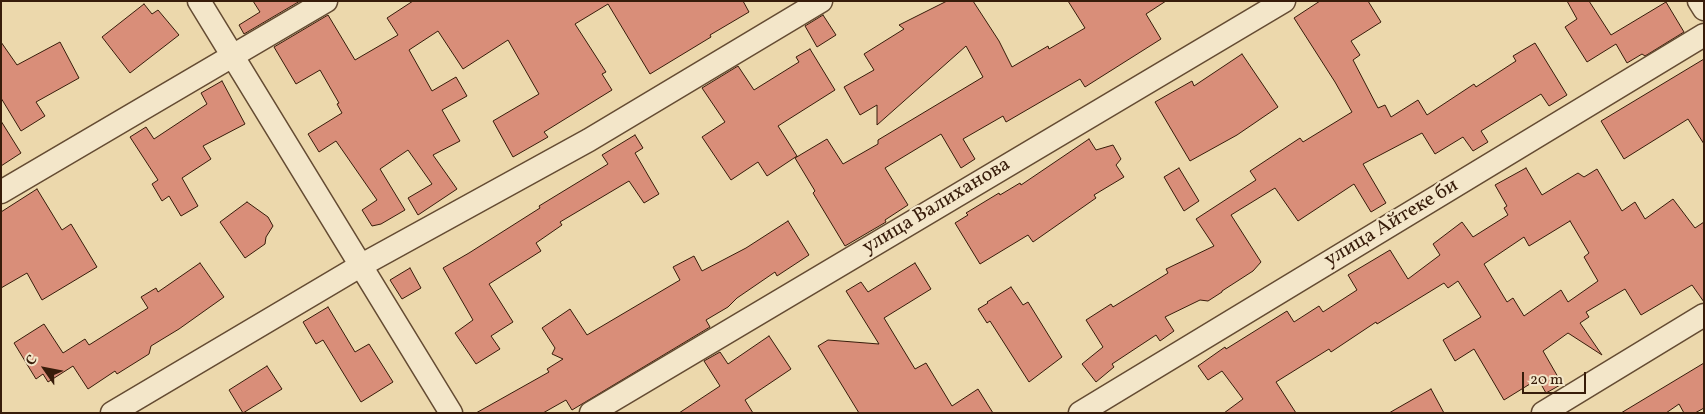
<!DOCTYPE html>
<meta charset="utf-8">
<style>
body{margin:0}
#map{position:relative;width:1705px;height:414px;overflow:hidden;background:#ecd8ac;font-family:Vollkorn,serif}
canvas{display:block}
.frame{position:absolute;inset:0;border:2px solid #371c0a;pointer-events:none}
.north{position:absolute;left:20px;top:344px;width:50px;height:50px;-webkit-text-stroke:4px #f3e6c9;paint-order:stroke;rotate:303deg;font-size:14px;font-weight:700;line-height:20px;text-align:center;color:#371c0a}
.north::after{content:'';display:block;margin:auto;width:18px;height:22px;background:#371c0a;clip-path:polygon(50% 0,100% 100%,50% 72%,0 100%)}
.scale{position:absolute;left:1522px;top:372px;width:64px;height:22px;box-sizing:border-box;border:2px solid #371c0a;border-top:0;padding-left:6px;font-size:15px;line-height:18px;white-space:nowrap;color:#371c0a;-webkit-text-stroke:4px #f3e6c9;paint-order:stroke}
</style>
<div id="map">
<canvas width="1705" height="414"></canvas>
<div class="frame"></div>
<div class="north">С</div>
<div class="scale">20 m</div>
</div>
<script>
const g = document.querySelector('canvas').getContext('2d');
g.lineJoin = 'round';
function fill(path, color) { g.fillStyle = color; g.fill(path, 'evenodd'); }
const toPath = rows => new Path2D(rows.map(r => 'M' + r).join(''));
function trace(path, color, width, dash) { g.strokeStyle = color; g.lineWidth = width; g.lineCap = dash ? 'butt' : 'round'; g.setLineDash(dash || []); g.stroke(path); }
function label(font, color, halo, rows, align = 'center') {
  g.font = font + ' Vollkorn,serif'; g.lineWidth = 4.5; g.setLineDash([]); g.textBaseline = 'middle'; g.strokeStyle = halo; g.fillStyle = color; for (const [text, x, y, turn = 0] of rows) {
    g.save(); g.translate(x, y); g.rotate((+turn || 0) * Math.PI / 180); g.textAlign = isNaN(turn) ? turn : align; if (halo) g.strokeText(text, 0, 0); g.fillText(text, 0, 0); g.restore();
  }
}
const building = toPath([
 [253,1,300,1,244,34,239,25,260,12,253,1],
 [413,1,743,1,749,12,710,35,711,37,650,74,608,4,575,24,606,72,602,74,612,90,544,132,548,137,513,157,493,121,539,94,508,40,463,69,438,31,409,50,432,91,456,77,467,96,442,110,460,141,433,155,457,189,418,215,408,198,432,184,408,150,380,169,405,210,381,224,372,226,362,210,377,200,336,141,319,152,308,134,342,113,337,104,339,103,320,70,296,84,274,47,328,15,355,60,398,35,387,18,413,1],
 [947,1,973,1,999,41,1012,67,1048,46,1049,49,1085,28,1068,1,1166,1,1146,14,1161,39,1085,87,1080,79,1006,122,1003,116,963,139,975,159,961,168,941,134,885,168,908,205,885,220,886,222,845,246,813,193,815,191,795,158,827,139,843,164,878,144,878,140,983,77,966,46,877,125,877,105,860,115,844,87,874,70,864,54,904,29,899,25,947,1],
 [1320,1,1368,1,1381,22,1351,41,1360,55,1353,60,1378,108,1385,105,1391,117,1418,100,1427,115,1474,84,1476,87,1516,61,1513,56,1535,43,1567,95,1549,106,1541,94,1481,131,1488,142,1473,151,1463,137,1435,154,1422,133,1363,164,1386,203,1371,212,1354,184,1298,221,1275,188,1231,215,1261,262,1253,271,1222,291,1222,292,1208,301,1200,300,1165,317,1174,331,1160,341,1156,335,1112,364,1114,367,1096,382,1082,364,1103,347,1086,320,1111,304,1113,307,1168,273,1166,269,1214,246,1196,219,1256,180,1250,171,1300,138,1303,142,1352,112,1335,82,1294,18,1320,1],
 [1567,1,1589,1,1611,35,1666,2,1684,32,1645,56,1642,54,1627,63,1616,44,1587,62,1565,27,1577,19,1567,1],
 [144,4,152,14,158,10,179,35,130,73,102,37,144,4],
 [823,15,836,35,817,47,805,26,823,15],
 [1,42,17,65,60,42,79,78,36,102,45,116,21,131,1,98,1,42],
 [810,49,835,90,778,126,797,156,767,176,758,162,731,180,702,137,725,122,702,88,738,66,754,90,799,62,796,57,810,49],
 [1242,54,1278,107,1237,135,1190,161,1155,102,1192,81,1194,86,1242,54],
 [1704,59,1704,144,1688,119,1624,159,1601,121,1704,59],
 [222,81,245,124,203,146,211,159,182,178,198,206,181,216,169,196,162,201,152,184,158,180,130,137,146,127,154,139,207,104,201,93,222,81],
 [1,121,21,153,1,166,1,121],
 [635,135,643,148,635,153,659,194,644,203,629,181,560,222,562,225,536,243,541,251,489,284,513,322,491,336,500,349,476,364,455,333,473,320,443,268,469,253,540,208,539,206,608,164,602,155,635,135],
 [1089,139,1096,150,1113,145,1121,159,1116,165,1124,177,1094,195,1096,198,1033,242,1028,235,980,264,955,223,968,215,966,213,999,193,1000,195,1020,183,1021,185,1089,139],
 [1179,168,1199,201,1184,211,1164,177,1179,168],
 [1526,168,1542,195,1578,173,1584,177,1597,169,1622,211,1635,202,1645,219,1673,199,1695,228,1704,222,1704,302,1692,285,1641,315,1625,289,1586,312,1589,317,1580,323,1602,355,1568,333,1543,351,1562,384,1546,393,1538,379,1504,400,1474,349,1455,361,1443,340,1481,317,1458,281,1448,288,1444,283,1377,324,1376,322,1331,352,1329,349,1276,382,1296,413,1224,413,1243,399,1222,371,1208,380,1198,366,1225,347,1226,349,1287,311,1294,322,1319,306,1323,312,1357,290,1348,275,1390,250,1408,279,1440,255,1433,244,1462,222,1473,237,1508,215,1504,208,1507,206,1495,185,1526,168],
 [1570,221,1589,253,1584,257,1598,281,1568,302,1561,290,1524,316,1513,298,1507,302,1484,264,1524,237,1529,246,1570,221],
 [37,189,62,230,71,224,97,267,42,300,27,273,1,288,1,212,37,189],
 [247,202,268,217,273,226,266,237,265,244,245,258,220,222,247,202],
 [788,221,809,255,777,276,775,272,737,298,728,307,706,320,710,327,572,410,566,400,543,413,476,413,549,372,547,369,563,359,552,354,555,348,542,328,570,309,587,335,680,280,673,267,694,256,702,271,746,248,788,221],
 [200,263,224,297,179,329,151,346,149,354,117,374,115,371,88,389,73,366,48,382,43,374,36,379,14,343,44,324,63,353,85,339,89,345,148,308,141,297,156,288,158,292,200,263],
 [915,263,931,289,884,318,915,369,926,363,952,406,978,389,993,413,859,413,818,346,828,340,879,344,846,291,861,282,868,292,915,263],
 [410,268,421,288,402,299,390,280,410,268],
 [1011,287,1023,305,1028,302,1062,357,1029,382,990,321,987,323,978,309,988,303,987,302,1011,287],
 [328,307,355,352,369,344,393,382,361,402,323,340,316,344,303,322,328,307],
 [769,336,791,369,745,400,753,413,679,413,720,386,704,361,720,352,728,364,769,336],
 [1704,363,1704,408,1695,413,1684,413,1679,404,1666,413,1621,413,1704,363],
 [267,366,282,389,243,413,229,390,267,366],
 [1431,389,1444,413,1389,413,1431,389]
]);
fill(building, '#d98e79');
trace(building, '#371c0a', 1);
const minor = toPath([
 [199,1,451,413],
 [1699,1,1704,9],
 [1,192,326,1],
 [112,413,360,266,589,140,821,1],
 [591,413,1284,1],
 [1080,413,1704,35],
 [1543,413,1704,315]
]);
trace(minor, '#644b32', 25);
trace(minor, '#f3e6c9', 22);
label('20px', '#371c0a', '#f3e6c9', [
 ["улица Валиханова",937,207,-31],
 ["улица Айтеке би",1392,224,-31]
]);
</script>
